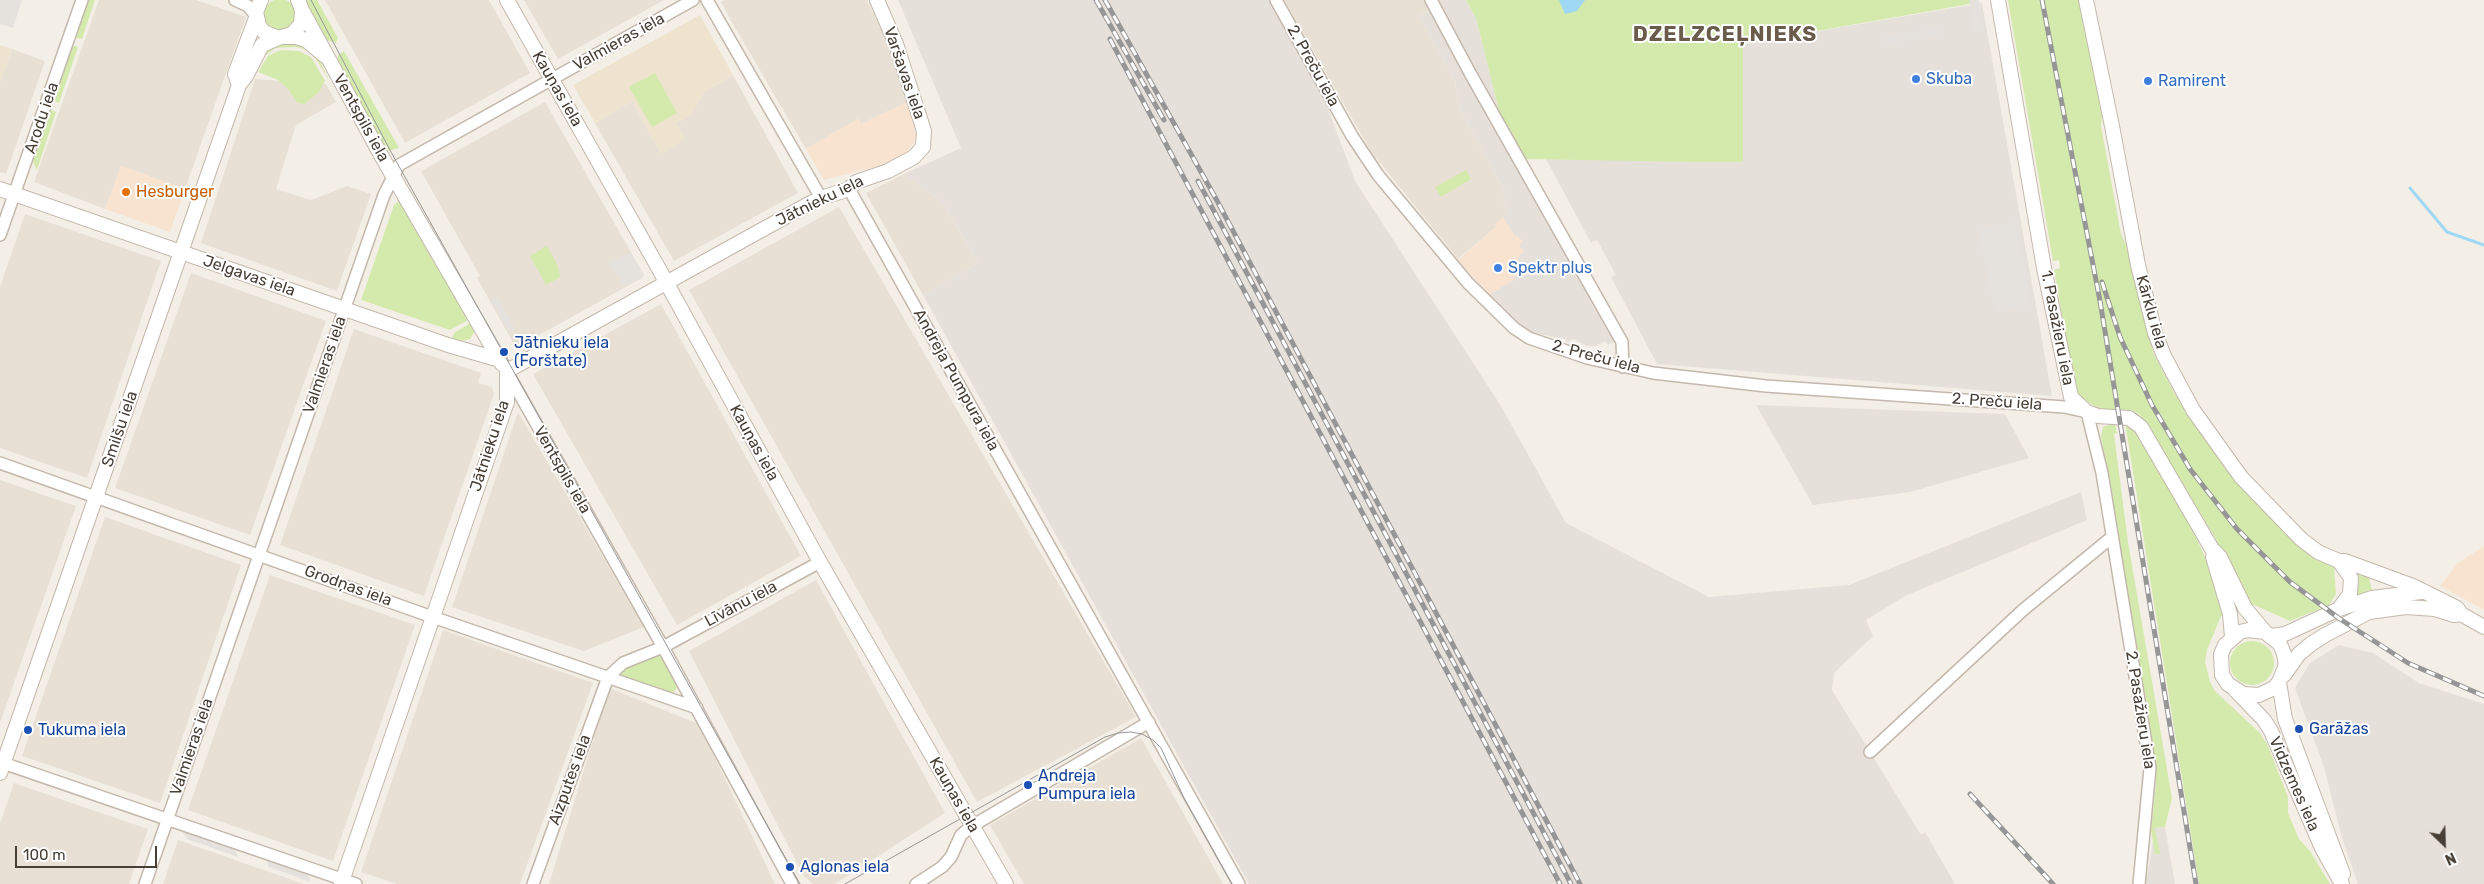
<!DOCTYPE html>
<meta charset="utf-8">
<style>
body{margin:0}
#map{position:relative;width:2484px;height:884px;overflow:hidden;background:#f4efe6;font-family:Rubik,sans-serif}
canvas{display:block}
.north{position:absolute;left:2419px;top:819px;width:50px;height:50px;-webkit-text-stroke:4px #fff;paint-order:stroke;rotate:156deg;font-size:14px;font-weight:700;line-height:20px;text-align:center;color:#473e35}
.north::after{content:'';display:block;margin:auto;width:18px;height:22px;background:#473e35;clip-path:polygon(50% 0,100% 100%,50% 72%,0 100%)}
.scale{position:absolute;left:15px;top:846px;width:142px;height:22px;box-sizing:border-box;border:2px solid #473e35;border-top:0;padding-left:6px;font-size:15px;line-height:18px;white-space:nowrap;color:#473e35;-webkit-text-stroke:4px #fff;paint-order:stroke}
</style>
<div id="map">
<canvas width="2484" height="884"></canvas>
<div class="north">N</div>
<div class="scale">100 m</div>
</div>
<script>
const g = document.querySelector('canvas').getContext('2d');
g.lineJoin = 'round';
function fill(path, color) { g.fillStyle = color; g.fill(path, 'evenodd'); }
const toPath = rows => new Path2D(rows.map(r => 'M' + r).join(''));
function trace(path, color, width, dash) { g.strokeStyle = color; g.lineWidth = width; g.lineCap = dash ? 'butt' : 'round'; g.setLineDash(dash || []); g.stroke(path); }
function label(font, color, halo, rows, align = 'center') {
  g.font = font + ' Rubik,sans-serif'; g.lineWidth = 4; g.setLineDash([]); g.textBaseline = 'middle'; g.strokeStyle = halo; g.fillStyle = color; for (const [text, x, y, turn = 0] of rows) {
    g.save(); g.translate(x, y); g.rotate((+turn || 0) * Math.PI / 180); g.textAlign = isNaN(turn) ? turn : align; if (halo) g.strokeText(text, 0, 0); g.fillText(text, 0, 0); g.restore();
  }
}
fill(toPath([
 [99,0,196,0,246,17,185,189,121,166,105,209,34,182],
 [325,0,489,0,530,73,405,143],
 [524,0,664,0,558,59],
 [724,0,867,0,887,41,907,102,861,124,858,119,806,149,730,19,721,2],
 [1284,0,1427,0,1431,8,1419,16,1455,81,1458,106,1505,192,1502,200,1508,213,1497,226,1458,259,1372,153],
 [12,49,45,61,6,174,0,172,0,82],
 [733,75,798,193,674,261,595,123,632,101,661,154,676,123,691,115,704,92],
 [255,79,326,84,336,102,296,125,276,189,311,200,347,186,371,194,337,291,201,243],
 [545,102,644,275,642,278,516,348,477,278,480,276,421,171],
 [904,174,943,203,978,263,923,295,866,193],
 [839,207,1136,717,977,802,689,290],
 [25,214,161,261,87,478,0,448,0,287],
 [191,273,326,321,250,535,115,488],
 [661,304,801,556,677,625,533,374],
 [354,329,481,373,478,383,492,387,494,394,424,596,280,545],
 [518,412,644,627,584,651,452,607],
 [0,480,76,506,0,723],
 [105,517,241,565,160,803,22,756],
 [270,575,415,625,333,861,188,810],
 [816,580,945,813,835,884,813,884,803,875,689,651],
 [443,630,593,683,520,884,397,884,361,872],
 [609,688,699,724,775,884,549,884],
 [1141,738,1223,884,1024,884,990,825],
 [14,783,148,829,129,884,0,884,0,824],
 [178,840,304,884,163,884]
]), '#e8e0d4');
fill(toPath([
 [907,102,916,135,915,142,906,153,886,164,824,180,806,149,858,119,861,124],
 [121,166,185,189,170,232,105,209],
 [1503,217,1515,235,1517,235,1523,242,1523,269,1512,281,1489,295,1458,260,1496,227,1495,224],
 [2484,546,2484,610,2440,586,2458,563]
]), '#f7e3d0');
fill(toPath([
 [898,0,1272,0,1318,82,1355,181,1501,406,1566,523,1709,597,1849,585,2081,492,2087,520,1905,596,1866,620,1873,636,1834,673,1832,690,1921,835,1925,832,1955,884,1249,884,923,295,978,263,943,203,904,174,961,148],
 [1437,0,1466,0,1476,18,1502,123,1622,337,1608,345,1605,341,1596,346,1587,346,1574,339,1567,342,1565,338,1562,339,1531,332,1510,317,1489,295,1512,281,1523,269,1517,258,1524,252,1519,245,1523,242,1517,235,1515,236,1503,217,1508,213,1502,200,1505,192,1458,106,1455,81,1419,16,1439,4],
 [1982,3,2052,396,1657,364,1611,277,1616,275,1597,240,1591,243,1546,159,1742,162,1743,44],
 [1756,405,2005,414,2029,458,1910,492,1813,505],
 [2339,645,2373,653,2419,683,2484,704,2484,884,2358,884,2342,838,2324,767,2295,688,2310,663],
 [2165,827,2175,884,2143,884,2148,872,2155,828]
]), '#e6e0db');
fill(toPath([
 [700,15,733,75,704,92,691,115,676,123,685,139,661,154,632,101,595,123,573,85],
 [0,45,12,49,0,82]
]), '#eee3cf');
fill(toPath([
 '264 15a16 16 0 1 1 32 0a16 16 0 1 1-32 0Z',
 [88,0,95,0,82,39,76,38],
 [305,0,317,0,338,38,336,43,326,40,314,23],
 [1466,0,1969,0,1970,4,1743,44,1743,162,1695,162,1523,159,1502,123,1476,18],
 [2008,0,2080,0,2103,109,2101,126,2121,234,2129,251,2154,355,2175,394,2214,451,2334,566,2336,594,2329,605,2290,621,2250,603,2247,605,2216,539,2140,415,2132,410,2100,410,2081,397,2075,389,2054,270,2060,268,2059,260,2053,261],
 [296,40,318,57,329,80,314,56,304,49,296,47,276,48,263,57,267,47],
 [72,45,78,47,59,103,53,101],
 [281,50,299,51,311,57,325,81,319,92,304,104,297,103,289,90,278,80,258,72,268,56],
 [344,51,399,148,387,151,338,61,338,55],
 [655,73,677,113,652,127,629,87],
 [51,110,56,112,37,170,33,162],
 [1466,170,1471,179,1441,197,1435,187],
 [400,200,470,319,450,330,361,300,394,205],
 [547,246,557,264,560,277,546,285,530,256],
 [472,322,475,331,470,339,462,341,452,338,454,333],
 [2125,422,2136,432,2187,517,2217,584,2226,614,2221,616,2207,650,2205,662,2210,682,2215,691,2260,733,2268,746,2288,797,2288,813,2299,839,2310,851,2330,884,2199,884],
 [2115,423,2117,433,2114,434,2128,542,2172,798,2165,827,2155,828,2160,854,2155,854,2151,831,2156,784,2155,756,2101,436,2103,427],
 [2352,568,2368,575,2373,593,2354,601],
 '2230 663a22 22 0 1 1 44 0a22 22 0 1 1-44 0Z',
 [658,655,663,659,676,681,677,688,673,693,668,694,623,678,621,675,622,670,632,663]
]), '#d4eaad');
fill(toPath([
 [0,0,22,0,13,28,0,24],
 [1969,0,1979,0,1984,31,1975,33],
 [1943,27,1944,34,1887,44,1886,37],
 [2017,221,2031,304,1995,312,1979,230],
 [631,253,644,276,624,287,613,267,607,263],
 [496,295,515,329,508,330,491,300],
 [182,830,235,849,238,857,187,839],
 [266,859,309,874,310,882,269,867]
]), '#e5e2de');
fill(toPath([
 [1559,0,1585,0,1577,11,1565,14]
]), '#9fd8f4');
trace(toPath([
 [2410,188,2447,232,2484,245]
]), '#9fd8f4', 3);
const minor = toPath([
 [235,0,248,6,256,16],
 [707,0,821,198],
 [1276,0,1352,136,1378,175,1468,283,1514,328,1529,338,1587,358,1653,373,1766,386,2064,407,2087,412,2102,473,2150,768,2139,884],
 [1431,0,1470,73,1622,342,1623,367],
 [849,189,1239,884],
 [0,235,82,0],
 [507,372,663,647,792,884],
 [0,463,421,613,697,708],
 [1870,752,2023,610,2112,537],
 [0,762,356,884],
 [145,884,384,195,399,165,693,0],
 [533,884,608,677,623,663,663,647,820,562],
 [916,884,942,867,951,857,961,835,972,826,1149,722]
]);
const tertiary = toPath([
 [261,0,256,12,259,26,264,32,278,38,292,34,301,24,302,10,298,0],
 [507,0,659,269,820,562,1006,884],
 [1998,0,2044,268,2071,397,2087,412,2098,416,2129,418,2141,427,2212,549,2220,557,2245,608,2265,632,2280,644,2284,654,2286,665,2279,682,2274,688,2259,695,2243,694,2228,684,2222,675,2221,654,2225,645,2240,632,2248,630,2265,632],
 [2086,0,2112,126,2138,265,2155,333,2164,356,2193,410,2241,477,2301,539,2318,552,2339,561,2351,578,2350,594,2339,609,2285,634,2272,636],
 [302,10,382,157,502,364],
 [286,37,296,37,306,40,325,56],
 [239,85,235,74,256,18],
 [0,189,448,345,500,360],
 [2213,557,2230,614,2232,637],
 [2339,561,2345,561,2413,586,2457,608,2461,614,2484,627],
 [2339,609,2372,598,2421,592],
 [2284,675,2299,654,2311,644,2325,635,2369,612,2406,607,2435,609,2454,615,2461,614],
 [2279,682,2285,719,2343,874],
 [2236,691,2264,720,2271,731,2322,848,2342,884],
 [0,773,239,85,246,76,262,45,278,38],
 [341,884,507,402,507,371,805,206,821,198,849,189,856,182,888,171,914,157,923,147,924,131,896,44,877,0]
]);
trace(minor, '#c3b8ab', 14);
trace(tertiary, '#c3b8ab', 16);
trace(minor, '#fff', 11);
trace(tertiary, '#fff', 14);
trace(toPath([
 [311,0,391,152,800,884],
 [845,884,1105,737,1118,733,1131,732,1142,734,1153,740,1161,748,1184,798,1232,884]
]), '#969696', 1);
const rail = toPath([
 [1096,0,1164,120],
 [1105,0,1215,197,1580,884],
 [2042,0,2100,301,2196,884],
 [1110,39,1560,884],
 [1198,181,1571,884],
 [2102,282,2120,337,2152,405,2190,469,2237,529,2290,582,2340,619,2408,663,2484,696],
 [1970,794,2053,884]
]);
trace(rail, '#969696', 5);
trace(rail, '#fff', 3, [9]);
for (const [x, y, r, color] of [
 [1916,79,5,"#3f7fe0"],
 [2148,81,5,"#3f7fe0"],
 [126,192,5,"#e8710a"],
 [1498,268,5,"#3f7fe0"],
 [504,352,5,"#1a4fb4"],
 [2299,729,5,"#1a4fb4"],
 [28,730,5,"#1a4fb4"],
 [1028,785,5,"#1a4fb4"],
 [790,867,5,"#1a4fb4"]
]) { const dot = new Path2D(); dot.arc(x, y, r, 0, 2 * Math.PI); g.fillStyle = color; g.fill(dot); trace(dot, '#fff', 2); }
label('16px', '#473e35', '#fff', [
 ["Valmieras iela",619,42,-29],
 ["2. Preču iela",1313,66,61],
 ["Varšavas iela",904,73,71],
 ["Kauņas iela",557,89,60],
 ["Arodu iela",42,118,-71],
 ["Ventspils iela",361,118,61],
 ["Jātnieku iela",820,201,-26],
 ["Jelgavas iela",249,276,19],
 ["Kārklu iela",2151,312,74],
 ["1. Pasažieru iela",2057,328,79],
 ["2. Preču iela",1596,357,15],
 ["Valmieras iela",325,365,-71],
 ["Andreja Pumpura iela",956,380,61],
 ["2. Preču iela",1997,402,4],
 ["Smilšu iela",120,429,-71],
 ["Kauņas iela",754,443,61],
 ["Jātnieku iela",490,446,-72],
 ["Ventspils iela",562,470,60],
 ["Grodņas iela",348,586,20],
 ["Līvānu iela",741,604,-28],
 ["2. Pasažieru iela",2140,710,81],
 ["Valmieras iela",192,747,-71],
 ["Aizputes iela",570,780,-70],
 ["Vidzemes iela",2294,784,66],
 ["Kauņas iela",954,795,60]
]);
label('16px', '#366cbe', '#fff', [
 ["Skuba",1926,79],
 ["Ramirent",2158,81],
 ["Spektr plus",1508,268]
], 'left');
label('16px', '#c56008', '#fff', [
 ["Hesburger",136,192]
], 'left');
label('16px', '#164399', '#fff', [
 ["Jātnieku iela",514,343],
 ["(Forštate)",514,361],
 ["Garāžas",2309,729],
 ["Tukuma iela",38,730],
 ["Andreja",1038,776],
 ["Pumpura iela",1038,794],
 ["Aglonas iela",800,867]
], 'left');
g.letterSpacing = '1px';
label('bold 21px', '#6a5b4c', '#fff', [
 ["DZELZCEĻNIEKS",1725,35]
]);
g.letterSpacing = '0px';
</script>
